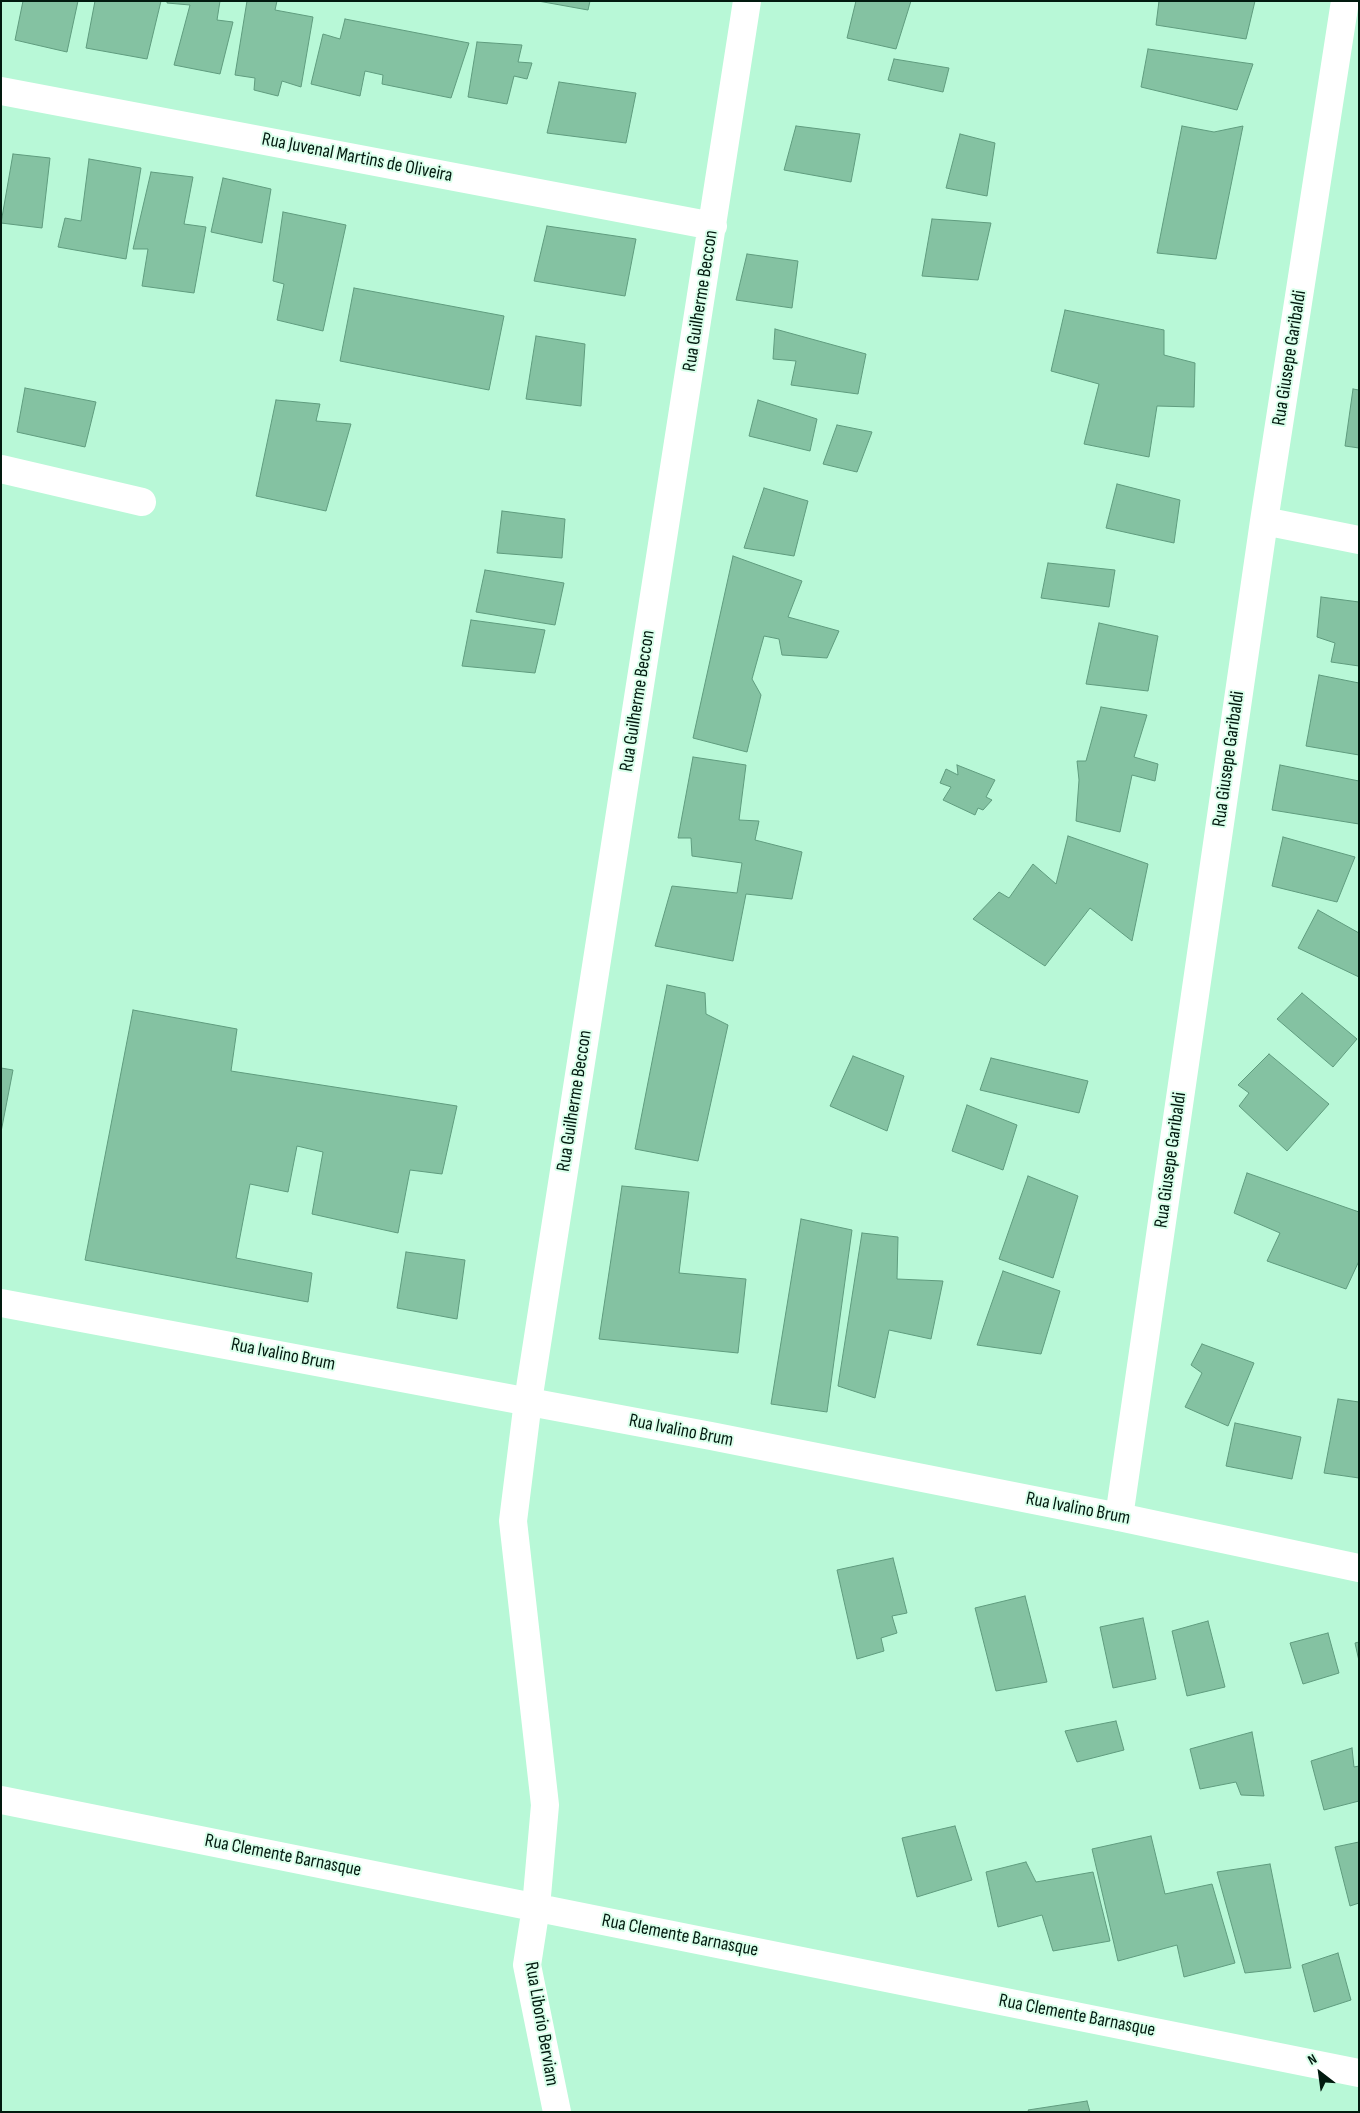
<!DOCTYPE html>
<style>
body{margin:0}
#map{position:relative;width:1360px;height:2113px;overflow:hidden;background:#b8f8d7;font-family:"Sofia Sans Condensed",sans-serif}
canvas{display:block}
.frame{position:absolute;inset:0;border:2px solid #021a0f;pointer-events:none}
.north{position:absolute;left:1295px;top:2048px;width:50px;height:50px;-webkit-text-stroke:4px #daffeb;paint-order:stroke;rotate:330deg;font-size:14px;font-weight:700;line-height:20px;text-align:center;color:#021a0f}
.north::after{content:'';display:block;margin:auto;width:18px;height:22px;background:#021a0f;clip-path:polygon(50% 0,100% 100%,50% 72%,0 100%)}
</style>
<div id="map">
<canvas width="1360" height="2113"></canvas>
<div class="frame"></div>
<div class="north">N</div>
</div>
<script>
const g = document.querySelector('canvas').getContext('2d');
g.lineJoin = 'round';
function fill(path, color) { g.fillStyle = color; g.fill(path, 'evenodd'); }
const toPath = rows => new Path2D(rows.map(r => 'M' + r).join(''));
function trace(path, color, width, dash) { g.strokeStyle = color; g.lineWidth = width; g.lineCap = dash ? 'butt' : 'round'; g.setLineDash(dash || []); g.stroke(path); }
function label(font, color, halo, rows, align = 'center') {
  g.font = font + ' "Sofia Sans Condensed",sans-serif'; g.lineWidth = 4; g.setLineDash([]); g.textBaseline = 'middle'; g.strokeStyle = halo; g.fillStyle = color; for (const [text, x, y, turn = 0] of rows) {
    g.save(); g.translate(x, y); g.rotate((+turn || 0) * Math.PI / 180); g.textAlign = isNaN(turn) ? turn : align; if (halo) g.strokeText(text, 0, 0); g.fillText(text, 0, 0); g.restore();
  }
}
const building = toPath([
 [23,1,78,1,67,52,15,40,23,1],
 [95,1,161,1,147,59,86,48,95,1],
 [167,1,220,1,217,20,233,22,220,74,174,65,190,5,167,3,167,1],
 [247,1,277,1,275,10,313,17,301,87,282,81,278,96,254,90,255,78,235,75,247,1],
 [538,1,590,1,588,10,538,1],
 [856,1,911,1,896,49,847,38,856,1],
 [1159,1,1255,1,1246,39,1156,25,1159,1],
 [345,19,469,43,451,98,382,84,383,75,365,71,360,96,311,84,323,34,340,39,345,19],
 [477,42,522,45,518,62,532,63,527,79,514,76,507,104,468,97,477,42],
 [1148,49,1253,64,1237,110,1141,87,1148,49],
 [894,59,949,68,943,92,888,80,894,59],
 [559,82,636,93,626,143,547,133,559,82],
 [796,126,860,134,851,182,784,170,796,126],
 [1182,126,1214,132,1243,126,1216,259,1157,253,1182,126],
 [960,134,995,143,987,196,946,188,960,134],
 [13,154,50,158,42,228,1,223,13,154],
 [89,159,141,168,126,259,58,247,65,218,81,221,89,159],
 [151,172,193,177,184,224,206,227,194,293,142,286,148,249,133,249,151,172],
 [223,178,271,189,262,243,211,232,223,178],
 [283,212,346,225,323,331,277,320,284,284,273,281,283,212],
 [932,219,991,223,978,280,922,276,932,219],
 [547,226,636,239,625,296,534,281,547,226],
 [747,254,798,261,792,308,736,300,747,254],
 [354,288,504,316,489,390,340,361,354,288],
 [1065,310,1164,330,1164,355,1195,363,1194,407,1157,406,1149,457,1084,444,1099,384,1051,371,1065,310],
 [775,329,866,354,858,394,791,385,796,361,773,359,775,329],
 [536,336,585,344,581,406,526,399,536,336],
 [25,388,96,402,85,447,17,432,25,388],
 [1353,389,1359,390,1359,448,1345,446,1353,389],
 [276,400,320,404,316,421,351,424,326,511,256,496,276,400],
 [758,400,817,419,810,451,749,436,758,400],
 [837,425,872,432,857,472,823,464,837,425],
 [1117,484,1180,500,1174,543,1106,528,1117,484],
 [764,488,808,501,794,556,744,548,764,488],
 [502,511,565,519,562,558,497,553,502,511],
 [733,556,802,581,788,617,839,631,827,658,782,655,779,639,764,636,752,679,761,695,747,752,693,738,733,556],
 [1048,563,1115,570,1109,607,1041,598,1048,563],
 [485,570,564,583,555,625,476,612,485,570],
 [1321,597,1359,602,1359,666,1331,662,1335,643,1317,637,1321,597],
 [471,620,545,630,535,673,462,666,471,620],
 [1099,623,1158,636,1148,691,1086,684,1099,623],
 [1319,675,1359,683,1359,755,1306,746,1319,675],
 [1101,707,1147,715,1134,757,1158,764,1155,781,1132,775,1120,832,1076,821,1079,780,1077,761,1086,761,1101,707],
 [693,757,746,765,739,820,759,821,755,840,802,852,792,899,746,894,733,961,655,946,672,886,737,893,742,863,692,856,691,838,678,838,693,757],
 [957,765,995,780,986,797,992,800,983,810,978,808,975,815,943,800,951,787,940,783,946,769,958,775,957,765],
 [1280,765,1359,781,1359,824,1272,810,1280,765],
 [1068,836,1148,864,1132,941,1090,908,1045,966,973,919,999,892,1009,898,1033,864,1056,884,1068,836],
 [1283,837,1355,857,1337,902,1272,886,1283,837],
 [1318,910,1359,933,1359,977,1298,948,1318,910],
 [667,985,705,993,706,1014,728,1025,698,1161,635,1149,667,985],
 [1302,993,1357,1039,1333,1067,1277,1019,1302,993],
 [133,1010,237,1029,231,1071,457,1106,442,1174,410,1170,398,1233,312,1214,323,1152,297,1146,288,1192,250,1184,236,1258,312,1273,308,1302,85,1260,133,1010],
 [1269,1054,1329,1104,1287,1151,1239,1106,1249,1093,1238,1085,1269,1054],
 [853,1056,904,1076,887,1131,830,1106,853,1056],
 [991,1058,1088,1081,1079,1113,980,1090,991,1058],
 [1,1068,13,1070,1,1132,1,1068],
 [967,1105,1017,1125,1003,1170,952,1151,967,1105],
 [1247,1173,1359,1212,1359,1261,1346,1289,1267,1261,1280,1233,1234,1213,1247,1173],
 [1028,1176,1078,1196,1053,1278,999,1259,1028,1176],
 [622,1186,689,1192,679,1273,746,1279,738,1353,599,1339,622,1186],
 [801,1219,852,1230,827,1412,771,1404,801,1219],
 [862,1233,898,1237,897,1279,943,1281,931,1339,889,1330,875,1398,838,1386,862,1233],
 [406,1252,465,1260,457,1319,397,1308,406,1252],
 [1003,1271,1060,1291,1041,1354,977,1345,1003,1271],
 [1202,1344,1254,1363,1228,1426,1185,1407,1202,1373,1191,1365,1202,1344],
 [1338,1399,1359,1402,1359,1478,1324,1473,1338,1399],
 [1235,1423,1301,1437,1292,1479,1226,1466,1235,1423],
 [893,1558,907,1613,892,1616,897,1633,881,1638,884,1651,857,1659,837,1570,893,1558],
 [1025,1596,1047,1682,996,1691,975,1608,1025,1596],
 [1143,1618,1156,1679,1113,1688,1100,1627,1143,1618],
 [1208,1621,1225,1687,1187,1696,1172,1631,1208,1621],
 [1328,1633,1339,1673,1303,1684,1290,1643,1328,1633],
 [1359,1642,1359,1661,1355,1643,1359,1642],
 [1116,1721,1124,1750,1077,1762,1065,1731,1116,1721],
 [1252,1732,1264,1796,1241,1795,1236,1782,1200,1789,1190,1749,1252,1732],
 [1352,1748,1354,1767,1359,1766,1359,1801,1324,1810,1311,1761,1352,1748],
 [955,1826,972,1880,917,1897,902,1838,955,1826],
 [1151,1836,1165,1894,1212,1884,1235,1963,1184,1977,1177,1945,1118,1961,1092,1849,1151,1836],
 [1359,1842,1359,1903,1350,1906,1335,1847,1359,1842],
 [1026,1862,1036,1882,1093,1872,1110,1941,1053,1951,1042,1915,998,1927,986,1872,1026,1862],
 [1270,1864,1291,1968,1245,1973,1217,1872,1270,1864],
 [1338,1953,1351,2000,1314,2012,1302,1965,1338,1953],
 [1087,2101,1090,2112,1029,2112,1028,2110,1087,2101]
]);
fill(building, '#84c2a2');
trace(building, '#5f9c7e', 1);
trace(toPath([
 [1,91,713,226],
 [1,469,142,502],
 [1264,521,1359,540],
 [1119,1517,1264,521,1345,1],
 [1,1800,1359,2073],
 [557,2112,527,1965,536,1907,545,1805,513,1521,528,1401,747,1]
]), '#fff', 28);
trace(toPath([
 [1,1303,711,1436,1119,1517,1359,1568]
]), '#fff', 28);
label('19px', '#021a0f', '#daffeb', [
 ["Rua Juvenal Martins de Oliveira",357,158,11],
 ["Rua Guilherme Beccon",701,301,-81],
 ["Rua Giusepe Garibaldi",1290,358,-81],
 ["Rua Guilherme Beccon",638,701,-81],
 ["Rua Giusepe Garibaldi",1229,759,-82],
 ["Rua Guilherme Beccon",575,1101,-81],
 ["Rua Giusepe Garibaldi",1171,1160,-82],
 ["Rua Ivalino Brum",283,1355,11],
 ["Rua Ivalino Brum",681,1431,11],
 ["Rua Ivalino Brum",1078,1509,11],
 ["Rua Clemente Barnasque",283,1856,11],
 ["Rua Clemente Barnasque",680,1936,11],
 ["Rua Clemente Barnasque",1077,2016,11],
 ["Rua Liborio Berviam",541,2024,80]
]);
</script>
